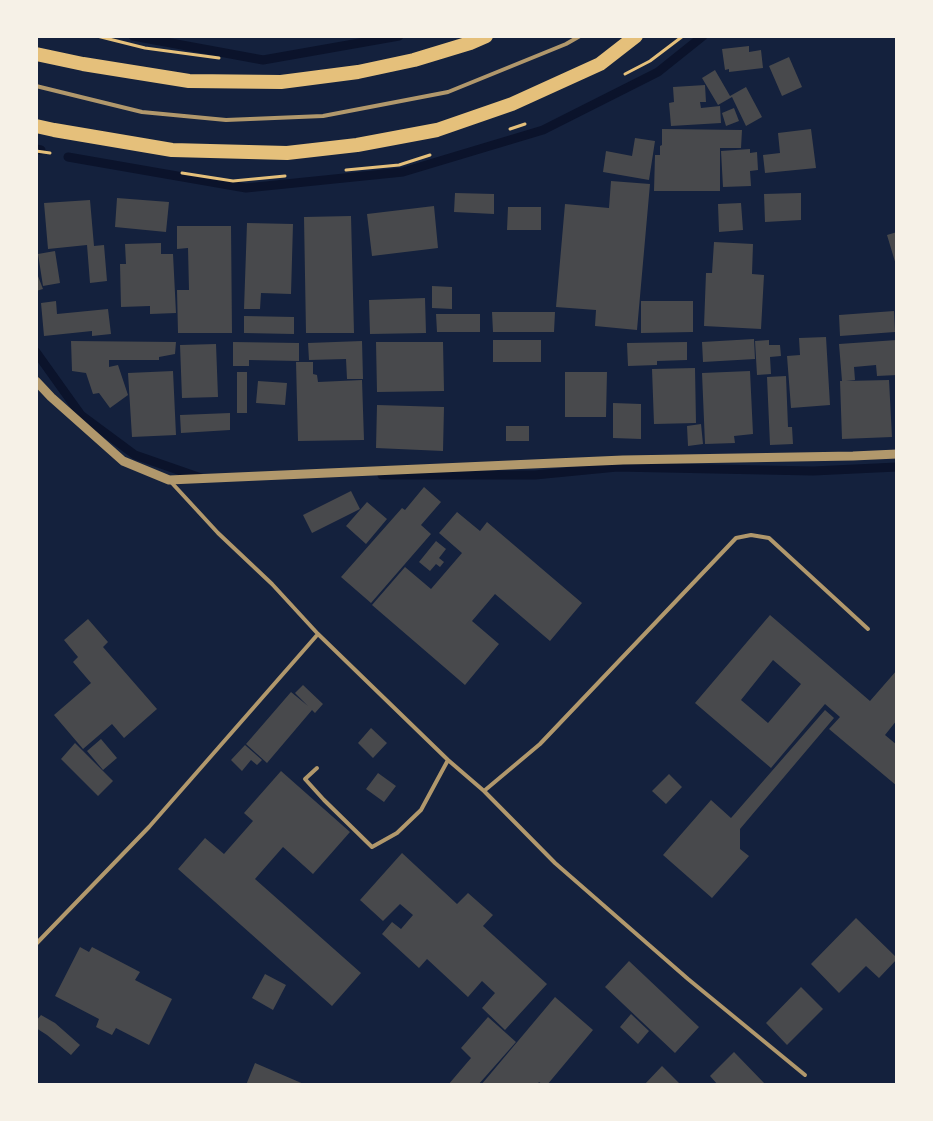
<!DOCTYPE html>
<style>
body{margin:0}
#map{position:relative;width:933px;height:1121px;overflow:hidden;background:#14213d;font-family:"Roboto Condensed",sans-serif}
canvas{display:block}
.frame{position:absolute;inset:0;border:38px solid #f6f1e7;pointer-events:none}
</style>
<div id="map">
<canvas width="933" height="1121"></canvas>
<div class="frame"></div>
</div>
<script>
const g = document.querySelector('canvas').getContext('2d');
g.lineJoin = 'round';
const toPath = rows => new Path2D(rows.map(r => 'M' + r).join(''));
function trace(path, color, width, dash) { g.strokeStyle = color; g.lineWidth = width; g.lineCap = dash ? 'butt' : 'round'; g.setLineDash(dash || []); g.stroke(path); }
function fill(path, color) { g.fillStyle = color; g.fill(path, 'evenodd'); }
trace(toPath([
 [133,36,263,60,399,36],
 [36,149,41,150],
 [68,157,246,188,403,172,543,130,658,72,703,36],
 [36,352,81,415,135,455,201,478],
 [382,475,535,475,617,467,813,471,897,467]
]), '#0b132b', 9);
fill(toPath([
 [749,46,749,52,761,50,763,68,729,72,729,69,725,70,722,49],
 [789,57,802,87,782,96,769,66],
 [715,70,730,96,746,87,762,117,746,126,732,97,718,105,702,78],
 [705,85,706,102,700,102,701,108,720,106,721,123,671,126,669,103,674,102,673,87],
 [734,108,739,121,726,126,722,113],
 [662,129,742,130,741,148,720,148,720,191,654,191,655,155,660,155,660,146,662,145],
 [811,129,816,168,765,173,763,155,780,153,778,133],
 [635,138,655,141,649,180,603,172,606,151,632,156],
 [750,149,750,153,757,152,758,170,750,171,751,186,723,187,721,151],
 [611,181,650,184,637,330,595,326,596,310,556,307,565,204,609,208],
 [455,193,494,194,494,214,454,212],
 [801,193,801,220,765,222,764,194],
 [117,198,169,202,166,232,115,227],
 [90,200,94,246,104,245,107,281,90,283,87,245,48,249,44,203],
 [741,203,743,230,719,232,718,204],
 [434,206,438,248,372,256,367,214],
 [508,207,541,207,541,230,507,230],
 [351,216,354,333,306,333,304,217],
 [247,223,293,224,291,294,261,293,260,309,244,309],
 [177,226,231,226,232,333,178,333,177,290,189,290,188,248,177,249],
 [897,232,897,265,896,265,887,235],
 [714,242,753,244,752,274,764,275,761,329,704,326,706,273,712,273],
 [161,243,161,254,173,254,176,313,150,314,150,306,121,307,120,264,126,264,125,244],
 [55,251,60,283,43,286,38,254],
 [36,271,43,289,36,291],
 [432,286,452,287,452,309,432,308],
 [425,298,426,333,370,334,369,300],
 [56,301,57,314,108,309,111,334,92,336,92,331,44,336,41,303],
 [641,301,693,301,693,332,641,333],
 [894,311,895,332,840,336,839,315],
 [492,312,555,312,554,332,493,332],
 [436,314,480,314,480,332,437,332],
 [244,316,294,317,294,334,244,333],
 [826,337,830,405,791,408,787,356,800,355,799,338],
 [754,339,755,359,703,362,702,342],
 [493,340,541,340,541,362,493,362],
 [769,340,769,345,780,345,781,356,770,357,771,374,757,375,755,341],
 [897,340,897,375,877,376,876,365,854,367,855,380,846,381,889,380,892,437,842,439,840,381,842,381,839,344],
 [71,341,176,342,175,354,159,357,159,360,109,360,109,367,118,365,128,395,110,408,99,393,93,394,86,373,72,371],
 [362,341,363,379,347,379,346,359,309,360,308,343],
 [233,342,299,343,299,361,249,360,249,366,233,366],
 [376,342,443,342,444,391,377,392],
 [687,342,687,360,657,361,657,365,628,366,627,343],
 [216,344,218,397,182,398,180,345],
 [296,362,313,362,313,374,317,375,318,382,362,380,364,440,298,441],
 [695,368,696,423,654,424,652,369],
 [173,371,176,435,132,437,128,373],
 [750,371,753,434,734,436,735,443,705,444,702,373],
 [237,372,247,372,247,413,237,413],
 [565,372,607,372,606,417,565,417],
 [786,376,788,427,792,427,793,444,770,445,767,377],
 [258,381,287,383,285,405,256,403],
 [613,403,641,404,641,439,613,438],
 [377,405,444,407,443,451,376,448],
 [230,413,230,430,181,433,180,415],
 [701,424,703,444,688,446,687,426],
 [506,426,529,426,529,441,506,441],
 [424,487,441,502,421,525,431,534,371,603,341,577,402,508,405,510],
 [351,491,360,509,312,533,303,515],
 [367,502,387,519,366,544,346,526],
 [457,512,480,531,487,522,582,603,550,641,495,594,472,621,499,644,465,685,372,605,405,567,431,589,462,553,439,533],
 [436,541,446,549,439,558,444,562,440,567,436,564,430,571,419,562],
 [770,615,870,701,897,670,897,720,885,735,897,745,897,786,829,729,840,717,825,704,771,768,695,703],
 [773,660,801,684,768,723,741,700],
 [88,619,108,642,103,647,157,709,124,738,112,724,83,749,54,715,91,683,73,662,78,657,64,640],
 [303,685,323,704,315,713,312,710,267,763,246,744,291,692,308,706,295,693],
 [825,710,834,718,740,829,740,849,749,856,712,898,663,855,711,800,731,818],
 [371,728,387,743,373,758,358,743],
 [101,739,117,758,103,770,87,751],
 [75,743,113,781,98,796,61,759],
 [245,745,262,760,257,765,251,760,242,771,231,760],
 [281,771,350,832,313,874,283,847,255,879,361,973,332,1006,178,869,205,838,224,854,253,821,244,813],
 [378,773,396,786,384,802,366,789],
 [669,774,682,787,666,804,652,791],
 [402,853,457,904,468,893,493,915,483,926,547,984,505,1030,482,1008,495,993,482,981,468,997,427,959,419,968,382,934,392,922,401,929,413,915,400,904,383,921,360,900],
 [856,918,897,958,897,959,879,978,866,966,839,993,811,964],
 [80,947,89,952,92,947,140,972,135,980,172,999,149,1045,116,1028,112,1035,96,1027,99,1019,55,996],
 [629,961,699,1027,675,1053,605,987],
 [265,974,286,985,273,1010,252,998],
 [801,987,823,1009,787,1045,766,1023],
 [555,997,593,1030,547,1085,543,1085,539,1082,537,1085,481,1085],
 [631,1014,649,1031,638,1044,620,1027],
 [41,1015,55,1023,80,1045,71,1055,47,1035,36,1028,36,1021],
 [488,1017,516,1042,478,1085,448,1085,471,1058,461,1048],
 [734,1052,766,1085,718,1085,710,1076],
 [255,1063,306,1085,246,1085],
 [662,1066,681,1085,644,1085]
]), '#48494c');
trace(toPath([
 [97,36,145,48,219,58],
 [625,74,650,61,683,36],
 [510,129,525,124],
 [36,151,50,153],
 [346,170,399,165,430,155],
 [182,173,233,181,285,176]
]), '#e5c07b', 3);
trace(toPath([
 [36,86,142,112,226,120,323,116,448,92,566,44,580,36],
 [171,482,218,533,272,584,318,634,448,760,484,791,555,863,688,979,805,1075],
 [317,768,305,779,324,800,372,847,397,833,421,810,448,760],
 [484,791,540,744,736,538,751,535,769,538,868,629],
 [36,944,149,827,318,634]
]), '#b1986c', 4);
trace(toPath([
 [36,381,51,397,123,461,169,480,623,460,853,456,897,454]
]), '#b1986c', 9);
trace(toPath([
 [36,54,83,64,189,81,281,82,358,72,414,60,470,43,486,36],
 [36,126,54,130,172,150,287,153,357,145,437,130,512,104,600,64,636,36]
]), '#e5c07b', 14);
</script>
